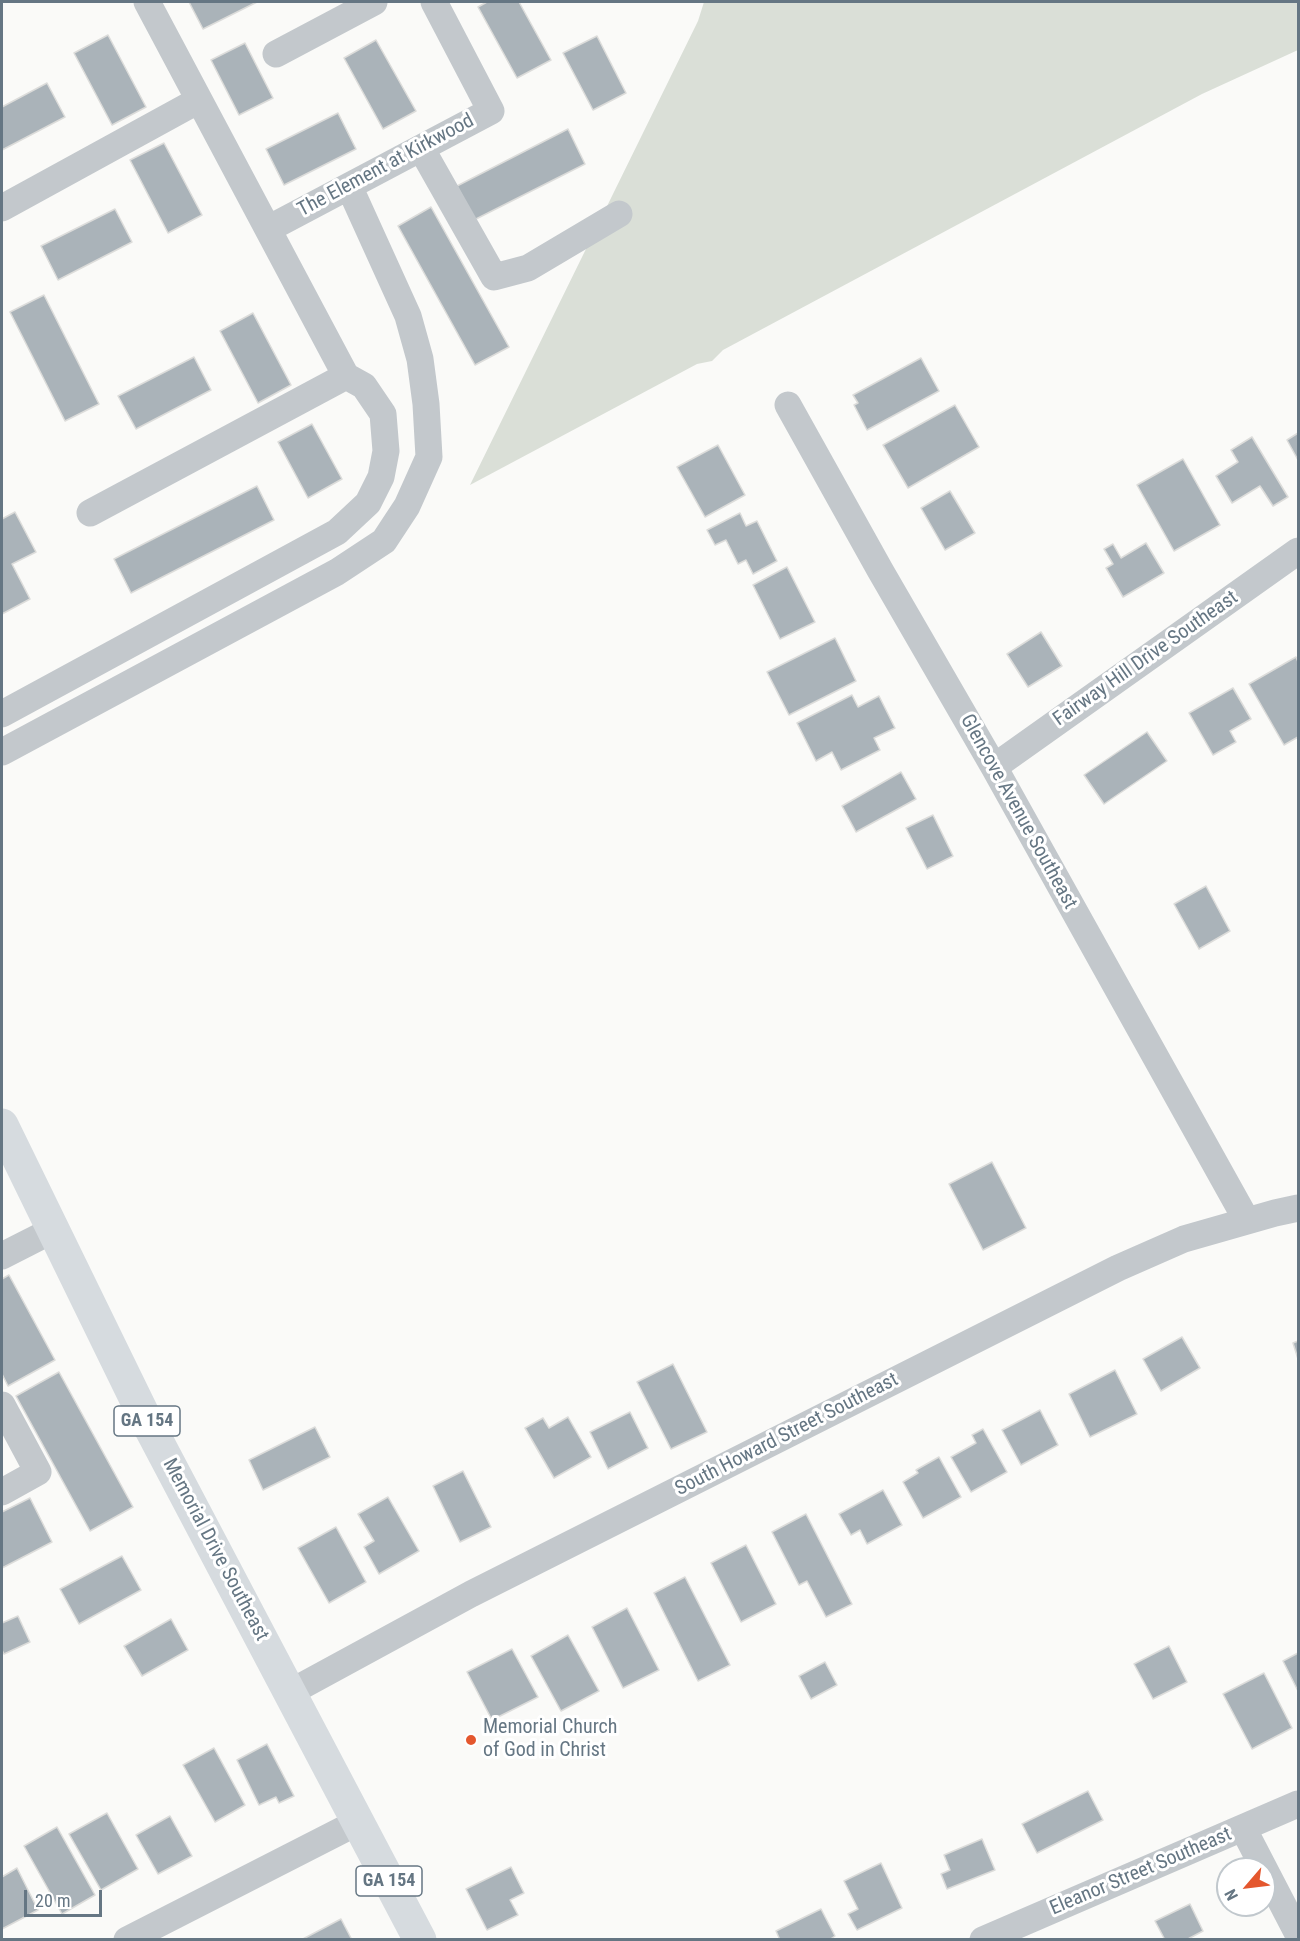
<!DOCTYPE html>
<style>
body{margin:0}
#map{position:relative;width:1300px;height:1941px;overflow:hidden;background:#fafaf8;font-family:"Roboto Condensed",sans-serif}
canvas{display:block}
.frame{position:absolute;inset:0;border:3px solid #657683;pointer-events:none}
.north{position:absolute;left:1216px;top:1857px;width:60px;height:60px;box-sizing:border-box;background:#fff;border:2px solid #c1c8cd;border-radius:50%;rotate:242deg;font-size:16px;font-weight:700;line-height:24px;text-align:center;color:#657683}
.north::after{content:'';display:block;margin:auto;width:21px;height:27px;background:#e4572e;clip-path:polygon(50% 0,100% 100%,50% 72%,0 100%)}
.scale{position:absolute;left:24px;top:1890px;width:78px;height:27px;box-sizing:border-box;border:3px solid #657683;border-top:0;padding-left:8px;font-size:18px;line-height:21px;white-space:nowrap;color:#657683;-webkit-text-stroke:4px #fff;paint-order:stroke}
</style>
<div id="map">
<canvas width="1300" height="1941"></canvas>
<div class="frame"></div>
<div class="north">N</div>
<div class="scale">20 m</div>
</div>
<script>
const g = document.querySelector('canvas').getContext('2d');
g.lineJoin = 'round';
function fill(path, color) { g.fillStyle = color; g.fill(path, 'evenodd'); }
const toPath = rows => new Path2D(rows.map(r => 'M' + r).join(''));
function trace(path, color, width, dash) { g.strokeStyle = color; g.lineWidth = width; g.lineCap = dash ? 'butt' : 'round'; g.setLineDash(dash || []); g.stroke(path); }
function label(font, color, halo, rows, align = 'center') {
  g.font = font + ' "Roboto Condensed",sans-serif'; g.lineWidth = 6; g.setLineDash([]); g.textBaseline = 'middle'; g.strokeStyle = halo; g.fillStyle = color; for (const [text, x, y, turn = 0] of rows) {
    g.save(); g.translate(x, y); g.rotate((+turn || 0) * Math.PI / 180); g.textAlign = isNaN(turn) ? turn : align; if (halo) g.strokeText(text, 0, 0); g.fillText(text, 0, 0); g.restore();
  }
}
fill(toPath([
 [704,2,1298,2,1298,50,1202,94,723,350,712,361,697,364,470,485,698,21]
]), '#dadfd7');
const building = toPath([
 [189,2,257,2,203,29,189,2],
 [487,2,519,2,551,60,517,78,478,7,487,2],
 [108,35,146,107,112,125,74,53,108,35],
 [597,36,626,93,593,110,563,53,597,36],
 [376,40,416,111,383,129,344,58,376,40],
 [245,43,273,98,239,115,211,60,245,43],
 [47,83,65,117,2,150,2,107,47,83],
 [338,113,356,149,284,185,266,149,338,113],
 [568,129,585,164,474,220,457,186,568,129],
 [164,143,202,215,168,233,130,160,164,143],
 [431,207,509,347,475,365,398,226,431,207],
 [115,209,132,242,58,280,41,246,115,209],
 [44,295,99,404,65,421,10,312,44,295],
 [253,313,291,385,258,403,220,331,253,313],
 [194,357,211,390,136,429,118,396,194,357],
 [921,358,939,391,867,430,854,405,858,403,853,395,921,358],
 [955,405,979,447,908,488,883,445,955,405],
 [312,424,342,479,308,498,278,442,312,424],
 [1298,433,1298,460,1287,440,1298,433],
 [1252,437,1288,497,1273,506,1260,486,1232,503,1216,476,1238,462,1231,450,1252,437],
 [718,445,745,495,705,517,677,467,718,445],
 [1183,459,1220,525,1174,551,1137,485,1183,459],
 [257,486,274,520,131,593,114,559,257,486],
 [950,491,975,533,945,550,921,508,950,491],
 [15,512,36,552,12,564,30,599,2,614,2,519,15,512],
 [740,513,746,526,757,521,777,561,753,574,746,560,738,564,726,540,715,545,707,530,740,513],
 [1146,543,1164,573,1123,597,1106,568,1113,564,1104,549,1113,544,1121,558,1146,543],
 [787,567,815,622,780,639,753,585,787,567],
 [1041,632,1062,666,1028,687,1007,654,1041,632],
 [835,638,856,681,789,715,767,672,835,638],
 [1296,657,1298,662,1298,737,1284,745,1249,684,1296,657],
 [1233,688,1251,719,1230,731,1236,742,1213,755,1189,713,1233,688],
 [852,695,858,707,879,696,895,728,874,738,880,750,841,770,832,752,816,761,797,723,852,695],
 [1147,732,1167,761,1104,804,1084,775,1147,732],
 [901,772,916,799,856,832,842,806,901,772],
 [933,815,953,856,927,869,906,828,933,815],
 [1206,886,1230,931,1199,949,1174,904,1206,886],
 [992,1162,1026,1228,983,1250,949,1184,992,1162],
 [9,1275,55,1360,8,1386,2,1374,2,1279,9,1275],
 [1182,1337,1200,1368,1161,1391,1143,1359,1182,1337],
 [1298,1341,1298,1359,1293,1343,1298,1341],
 [673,1364,707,1432,671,1449,637,1382,673,1364],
 [1115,1370,1137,1414,1090,1437,1069,1394,1115,1370],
 [59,1372,133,1507,90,1531,16,1396,59,1372],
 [1040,1410,1058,1445,1021,1465,1002,1430,1040,1410],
 [630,1412,648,1448,608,1469,590,1432,630,1412],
 [568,1417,591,1457,554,1478,525,1428,543,1418,549,1428,568,1417],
 [315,1427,330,1457,263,1490,249,1460,315,1427],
 [983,1429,1007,1472,971,1492,951,1457,976,1443,972,1435,983,1429],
 [939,1457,961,1497,923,1518,903,1482,918,1473,916,1470,939,1457],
 [463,1471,491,1527,460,1542,433,1486,463,1471],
 [883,1490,902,1525,867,1544,860,1530,851,1535,839,1514,883,1490],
 [388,1497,419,1551,379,1574,364,1547,374,1541,358,1514,388,1497],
 [30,1498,52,1542,2,1568,2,1512,30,1498],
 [806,1514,852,1604,826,1617,807,1581,799,1585,772,1532,806,1514],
 [336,1527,366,1582,329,1603,298,1548,336,1527],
 [746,1545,776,1604,741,1622,711,1563,746,1545],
 [122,1556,141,1590,79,1624,60,1589,122,1556],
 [685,1577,730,1665,698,1681,654,1593,685,1577],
 [627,1608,659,1670,623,1688,592,1627,627,1608],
 [18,1616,30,1642,4,1654,2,1650,2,1623,18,1616],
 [171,1619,188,1650,142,1676,124,1646,171,1619],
 [568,1635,599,1691,561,1711,531,1656,568,1635],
 [1169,1646,1187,1682,1153,1699,1134,1664,1169,1646],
 [512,1649,538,1697,492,1720,467,1672,512,1649],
 [1298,1653,1298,1691,1283,1661,1298,1653],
 [825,1662,837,1685,811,1699,799,1676,825,1662],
 [1264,1673,1292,1728,1252,1749,1223,1694,1264,1673],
 [267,1744,294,1796,279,1803,276,1797,259,1805,237,1760,267,1744],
 [214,1748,245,1805,215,1822,183,1765,214,1748],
 [1088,1791,1103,1820,1037,1853,1022,1824,1088,1791],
 [107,1813,138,1869,101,1890,69,1834,107,1813],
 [170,1816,192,1856,158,1874,136,1835,170,1816],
 [57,1827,95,1895,62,1914,24,1846,57,1827],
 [982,1839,995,1870,947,1889,941,1874,950,1870,944,1855,982,1839],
 [881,1863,902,1908,857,1930,848,1914,858,1909,844,1881,881,1863],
 [511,1867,524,1893,510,1900,518,1915,487,1930,466,1889,511,1867],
 [17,1868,38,1910,2,1929,2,1877,17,1868],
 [1190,1904,1203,1931,1186,1940,1165,1940,1155,1921,1190,1904],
 [821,1909,835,1936,829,1940,780,1940,776,1931,821,1909],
 [341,1919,352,1940,301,1940,341,1919]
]);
fill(building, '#aab3b9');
trace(building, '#dcdcda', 1.5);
trace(toPath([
 [276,54,374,2],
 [421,148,494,277,528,268,619,214],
 [2,208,199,100],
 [268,229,491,111,434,2],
 [788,405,880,570,994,767,1247,1221],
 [90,513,346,376],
 [2,714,337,532,368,503,381,477,386,451,383,414,364,386,346,376,147,2],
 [2,752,337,572,384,541,407,506,429,457,426,404,420,359,408,316,349,186],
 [994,767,1298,551],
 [2,1256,53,1230],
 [2,1405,38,1472,2,1492],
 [289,1693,471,1594,1118,1268,1184,1239,1275,1213,1298,1208],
 [1243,1828,1298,1934],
 [127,1940,358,1822],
 [983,1940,1298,1804]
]), '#c3c8cc', 27);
trace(toPath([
 [2,1125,145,1418,420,1940]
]), '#d6dbdf', 33);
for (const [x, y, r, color] of [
 [471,1740,6,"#e4572e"]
]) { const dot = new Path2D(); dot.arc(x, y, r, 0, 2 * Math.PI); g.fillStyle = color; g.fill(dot); trace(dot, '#fff', 2); }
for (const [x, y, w] of [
 [147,1421,66],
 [389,1881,66]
]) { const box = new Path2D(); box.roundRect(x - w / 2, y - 15, w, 30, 4.5); g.fillStyle = '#fff'; g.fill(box); trace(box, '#657683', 1.5); }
label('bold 18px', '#657683', null, [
 ["GA 154",147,1421],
 ["GA 154",389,1881]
]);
label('20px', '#657683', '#fff', [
 ["The Element at Kirkwood",386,166,-28],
 ["Fairway Hill Drive Southeast",1146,659,-35],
 ["Glencove Avenue Southeast",1018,812,61],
 ["South Howard Street Southeast",787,1435,-27],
 ["Memorial Drive Southeast",215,1550,62],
 ["Eleanor Street Southeast",1141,1872,-23]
]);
label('20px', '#657683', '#fff', [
 ["Memorial Church",483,1728],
 ["of God in Christ",483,1751]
], 'left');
</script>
